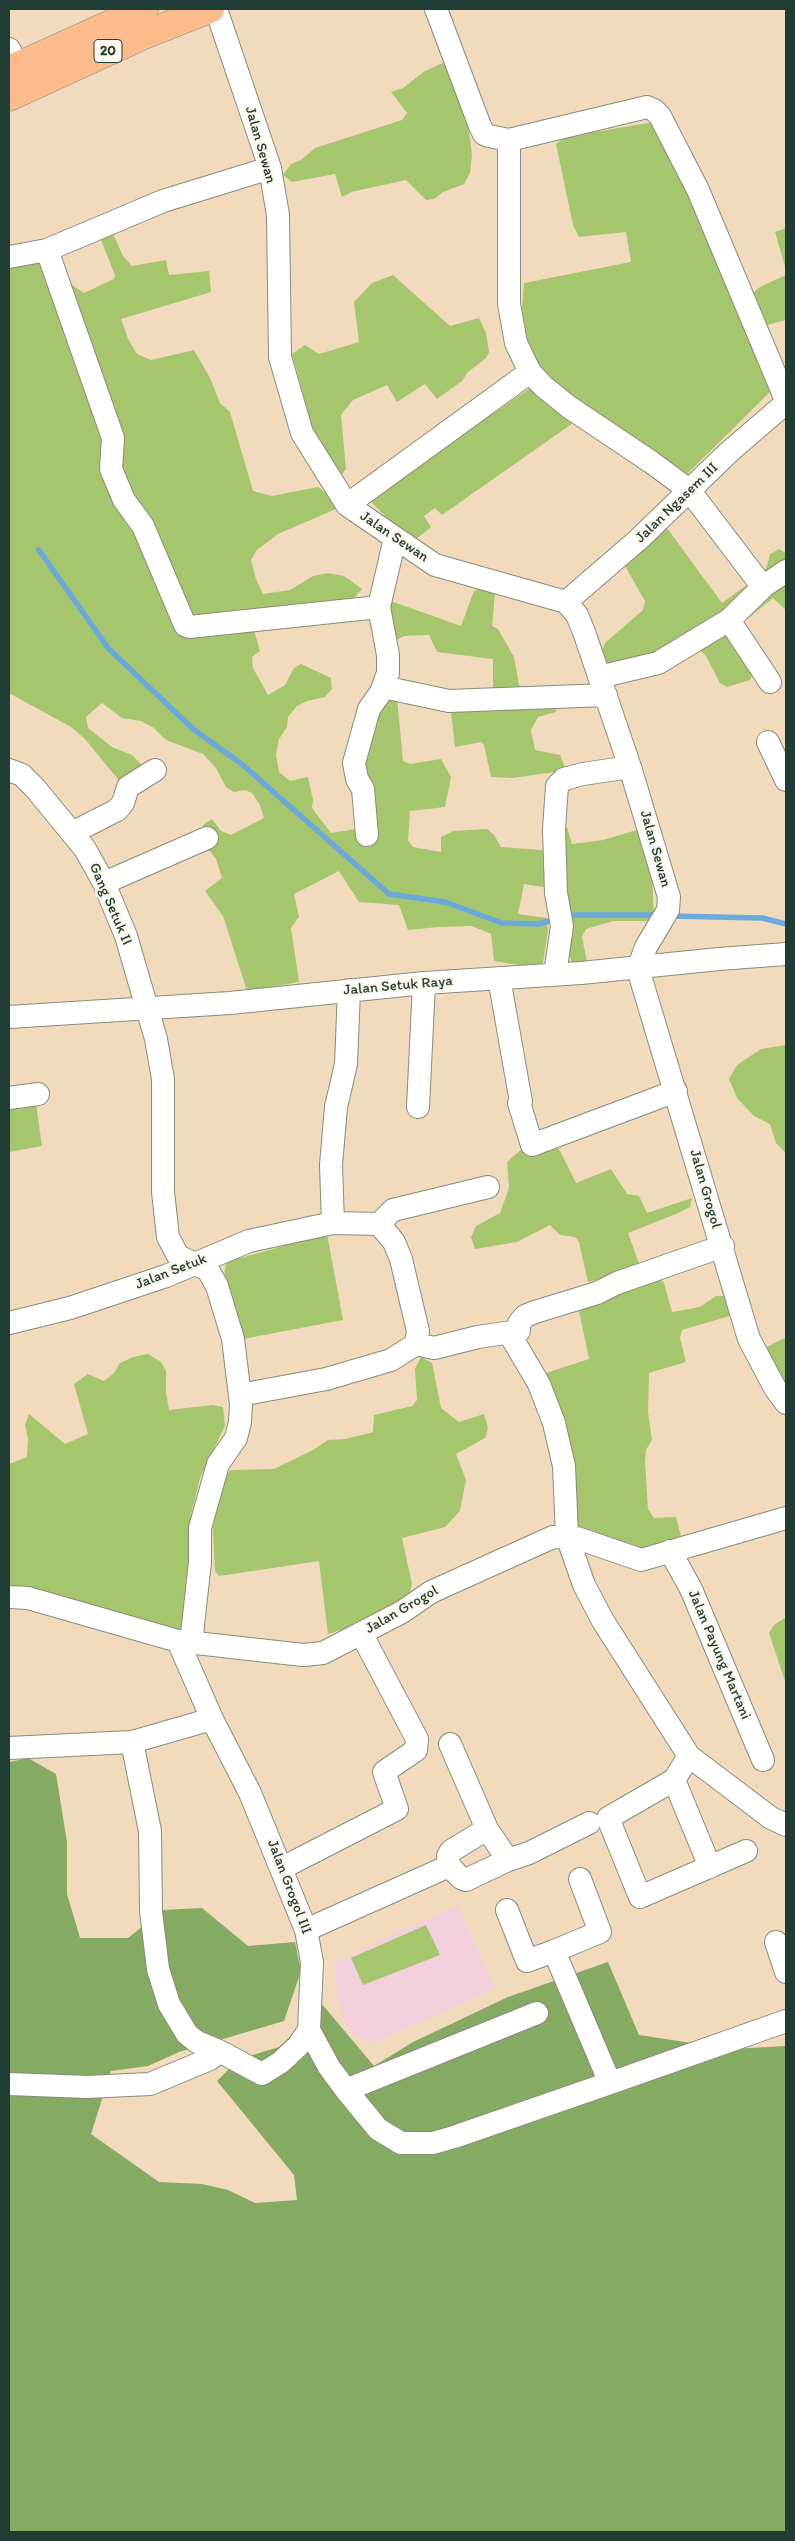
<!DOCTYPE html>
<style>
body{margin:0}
#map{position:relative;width:795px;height:2541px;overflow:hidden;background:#f2dbbc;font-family:Itim,sans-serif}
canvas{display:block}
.frame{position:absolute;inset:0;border:10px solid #1f3d34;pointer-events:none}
</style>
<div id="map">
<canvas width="795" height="2541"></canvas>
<div class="frame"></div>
</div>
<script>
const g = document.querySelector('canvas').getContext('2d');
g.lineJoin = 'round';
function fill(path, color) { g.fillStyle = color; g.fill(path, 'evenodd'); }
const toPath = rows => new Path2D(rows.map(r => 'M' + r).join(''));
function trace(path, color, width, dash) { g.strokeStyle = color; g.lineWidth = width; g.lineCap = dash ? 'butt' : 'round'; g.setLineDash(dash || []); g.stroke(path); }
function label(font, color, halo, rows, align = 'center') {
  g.font = font + ' Itim,sans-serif'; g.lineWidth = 5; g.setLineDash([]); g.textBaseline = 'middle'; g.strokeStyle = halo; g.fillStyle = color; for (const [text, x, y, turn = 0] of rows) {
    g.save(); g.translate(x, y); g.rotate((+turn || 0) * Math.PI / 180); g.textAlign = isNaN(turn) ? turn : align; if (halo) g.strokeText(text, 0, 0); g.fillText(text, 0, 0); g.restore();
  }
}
fill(toPath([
 [457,1905,495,1988,374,2043,352,2035,339,2007,334,1963]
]), '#f4cfdc');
fill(toPath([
 [445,62,466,106,472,155,470,173,464,184,443,192,434,199,426,200,406,180,351,192,342,197,335,174,292,182,283,175,291,164,301,160,315,148,402,120,407,113,391,92,403,88,425,71],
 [654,122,687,185,770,392,680,481,588,415,529,360,522,307,524,283,631,262,626,232,579,237,573,225,556,144,565,137],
 [110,227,123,256,132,266,166,260,169,275,209,271,211,292,121,319,128,339,137,354,151,360,194,350,210,378,220,403,230,412,253,491,272,496,318,487,326,493,336,509,278,534,257,550,251,560,256,579,263,594,290,590,313,576,328,573,344,576,362,589,354,598,331,601,254,630,260,651,252,657,253,668,268,695,285,685,294,668,301,664,331,678,332,689,325,697,307,701,297,706,288,717,287,727,279,739,276,755,279,772,290,781,308,777,313,800,312,808,331,833,356,829,370,727,389,698,397,698,403,761,410,764,441,759,451,777,445,807,410,811,408,840,413,847,441,852,441,837,453,831,487,829,494,835,501,847,542,850,549,856,549,888,524,884,518,914,547,918,548,931,542,969,494,961,491,934,472,926,438,927,408,930,399,905,359,902,339,871,294,894,299,917,291,928,299,982,247,991,223,916,205,891,222,878,216,859,210,851,202,849,202,830,204,824,212,819,221,831,231,835,264,818,260,805,252,793,245,790,234,792,226,787,216,768,203,754,166,740,154,728,141,721,122,718,102,703,86,717,88,728,112,747,132,755,144,767,130,794,85,739,71,727,9,693,9,265,35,259,84,293,114,279,115,275,101,240,100,231],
 [786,228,786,270,775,232],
 [393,275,450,326,479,318,486,333,489,352,486,358,467,373,462,381,437,399,425,384,397,402,387,385,353,400,341,415,346,469,339,478,309,424,308,411,292,354,305,345,319,354,359,342,354,302,372,283],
 [786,275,786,320,763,326,750,296,760,287],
 [532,387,573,423,442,515,435,508,424,516,431,527,415,540,392,523,368,499],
 [667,528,722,603,762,574,767,566,770,554,779,549,786,553,786,610,773,598,741,624,757,665,750,680,727,687,720,683,706,656,701,651,677,657,607,665,602,649,606,642,643,610,645,601,625,566,649,541],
 [481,587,491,589,495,594,492,626,498,629,514,657,519,685,555,703,556,712,538,717,531,730,535,750,560,755,565,767,562,771,512,778,491,777,484,745,481,742,455,747,450,703,493,692,493,659,437,652,429,635,404,636,393,642,385,599,461,626,474,591],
 [567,827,572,844,603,840,640,829,652,872,654,921,613,921,586,929,582,937,587,962,572,966,569,951,559,832],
 [786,1045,786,1153,776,1143,770,1124,754,1116,737,1098,729,1079,737,1065,761,1049],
 [35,1097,42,1146,9,1152,9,1103],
 [554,1139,576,1183,611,1169,627,1194,639,1196,647,1213,692,1198,690,1207,676,1214,628,1233,641,1269,588,1282,579,1242,575,1237,560,1235,550,1225,517,1242,475,1249,471,1237,476,1226,500,1213,509,1188,507,1162,524,1147],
 [327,1234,343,1320,243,1339,224,1278,226,1262],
 [658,1274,664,1283,672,1312,700,1307,716,1296,726,1296,733,1315,682,1330,680,1338,686,1362,649,1373,648,1412,652,1440,646,1450,645,1462,648,1509,654,1518,676,1517,681,1536,658,1546,638,1549,588,1529,571,1525,543,1374,589,1359,579,1311],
 [786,1337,786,1384,770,1358,767,1347],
 [148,1354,161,1362,166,1371,166,1393,169,1410,212,1405,223,1407,225,1426,200,1478,191,1515,199,1632,163,1629,9,1588,9,1464,27,1457,28,1439,25,1425,29,1414,65,1444,88,1434,74,1384,88,1374,104,1381,114,1373,120,1363,133,1357],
 [421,1357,432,1363,441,1408,459,1422,484,1414,488,1428,485,1438,456,1454,466,1480,460,1511,445,1527,402,1538,412,1584,408,1599,381,1618,328,1634,319,1561,219,1576,215,1571,212,1513,218,1491,230,1470,274,1469,313,1450,328,1440,345,1439,373,1432,374,1415,412,1406,417,1400,415,1369],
 [786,1617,786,1684,769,1633,774,1625],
 [426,1925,440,1955,363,1985,351,1958]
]), '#a6c66e');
fill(toPath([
 [28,1758,56,1774,67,1842,67,1894,80,1938,128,1938,163,1910,202,1908,248,1946,295,1942,301,1971,284,2021,179,2052,148,2066,111,2071,91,2134,159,2182,202,2184,228,2190,255,2203,297,2200,294,2175,217,2081,239,2059,279,2047,308,2020,321,2003,374,2066,413,2042,508,1997,608,1962,639,2035,731,2049,786,2046,786,2532,9,2532,9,1762]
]), '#84ab61');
trace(toPath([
 [39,550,108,648,193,729,243,765,389,894,445,902,502,923,539,924,556,919],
 [670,916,762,918,786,924],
 [565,917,573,915,658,915]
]), '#6ba9dd', 5.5);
const minor = toPath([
 [216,9,270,168,278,215,280,357,302,433,347,505,435,565,566,602,577,615,584,632,630,767,669,897,668,910,646,947,638,969,749,1339,775,1388,786,1403],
 [436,9,480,126,484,134,489,136,509,140,647,107,654,110,660,116,698,190,786,400],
 [9,49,26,81],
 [509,140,509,304,516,343,530,372,543,386,569,407,651,462,689,490,756,578,764,586],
 [47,250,113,438,111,469,124,500,143,526,185,625,189,627,379,607],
 [9,257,47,250,163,201,270,168],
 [347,505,530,372],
 [566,602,639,539,729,452,786,403],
 [729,620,764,586,786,571],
 [599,677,658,663,729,620,770,682],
 [383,687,449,701,606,695],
 [768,742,786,780],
 [9,770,22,775,35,788,85,849,104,883,126,936,156,1039,163,1079,163,1192,168,1237,178,1256,208,1270,217,1286,233,1339,241,1404,240,1422,236,1438,218,1464,200,1528,200,1562,191,1643],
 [72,833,117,810,123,803,128,787,155,770],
 [367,835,363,789,357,779,354,763,369,709,381,692,388,673,388,655,379,607,395,538],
 [104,883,207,838],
 [555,974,562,926,556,893,554,829,557,786,564,779,583,774,630,767],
 [499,978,521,1102,519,1103,532,1145,676,1091],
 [9,1017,230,1003,424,983,581,973,719,959,786,954],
 [9,1098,38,1094],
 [418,1107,424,983],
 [333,1223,331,1165,336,1107,346,1064,349,990],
 [379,1224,393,1210,488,1187],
 [9,1323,70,1308,166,1276,249,1241,333,1223,379,1224,394,1242,401,1259,418,1331,416,1344],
 [509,1333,539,1384,554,1423,564,1466,567,1536,584,1585,603,1621,689,1756,771,1818,786,1825],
 [240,1395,326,1379,391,1360,416,1344,434,1348,478,1337,519,1331,519,1323,525,1316,535,1312,597,1293,617,1283,723,1246],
 [670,1551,691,1589,763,1760],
 [9,1597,28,1598,178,1641,303,1655,323,1653,402,1612,431,1592,553,1537,577,1538,641,1560,786,1518],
 [132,1742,150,1831,151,1911,158,1969,169,2004,187,2034,197,2042,219,2051],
 [9,1748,132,1742,212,1719],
 [689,1756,674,1780,608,1818,640,1897,746,1851],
 [674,1780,710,1867],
 [487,1829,508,1860,529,1853,589,1823],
 [449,1866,461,1878,466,1880,508,1860],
 [282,1868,397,1809,384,1772,416,1750,417,1739,361,1633],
 [507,1910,527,1961,554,1951,610,2083,786,2021],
 [306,1930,449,1866,448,1856,451,1851,487,1829,450,1744],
 [776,1942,786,1972],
 [554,1951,600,1932,580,1879],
 [309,2030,329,2067,346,2090,378,2129,401,2143,433,2143,454,2137,610,2083],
 [9,2084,87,2087,150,2084,210,2059,219,2051,262,2074,281,2062,298,2046,309,2030,312,1962,306,1930,250,1793,212,1719,178,1641],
 [346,2090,537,2013]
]);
const highway = toPath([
 [9,70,144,9],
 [9,97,144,35,210,9]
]);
trace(minor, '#888c78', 24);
trace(highway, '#888c78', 29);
trace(minor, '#fff', 22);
trace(highway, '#fbbb8d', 28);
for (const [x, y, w] of [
 [108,51,28]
]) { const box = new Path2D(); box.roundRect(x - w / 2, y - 11.5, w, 23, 4); g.fillStyle = '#fbf7ec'; g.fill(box); trace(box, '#1f3d34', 1); }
label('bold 14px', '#1f3d34', null, [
 ["20",108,51]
]);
label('15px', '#1f3d34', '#fbf7ec', [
 ["Jalan Sewan",260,145,74],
 ["Jalan Ngasem III",677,503,-44],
 ["Jalan Sewan",394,537,34],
 ["Jalan Sewan",655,849,74],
 ["Gang Setuk II",110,904,67],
 ["Jalan Setuk Raya",398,986,-5],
 ["Jalan Grogol",705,1189,74],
 ["Jalan Setuk",171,1272,-21],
 ["Jalan Grogol",402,1610,-30],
 ["Jalan Payung Martani",719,1655,67],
 ["Jalan Grogol III",289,1887,69]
]);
</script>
